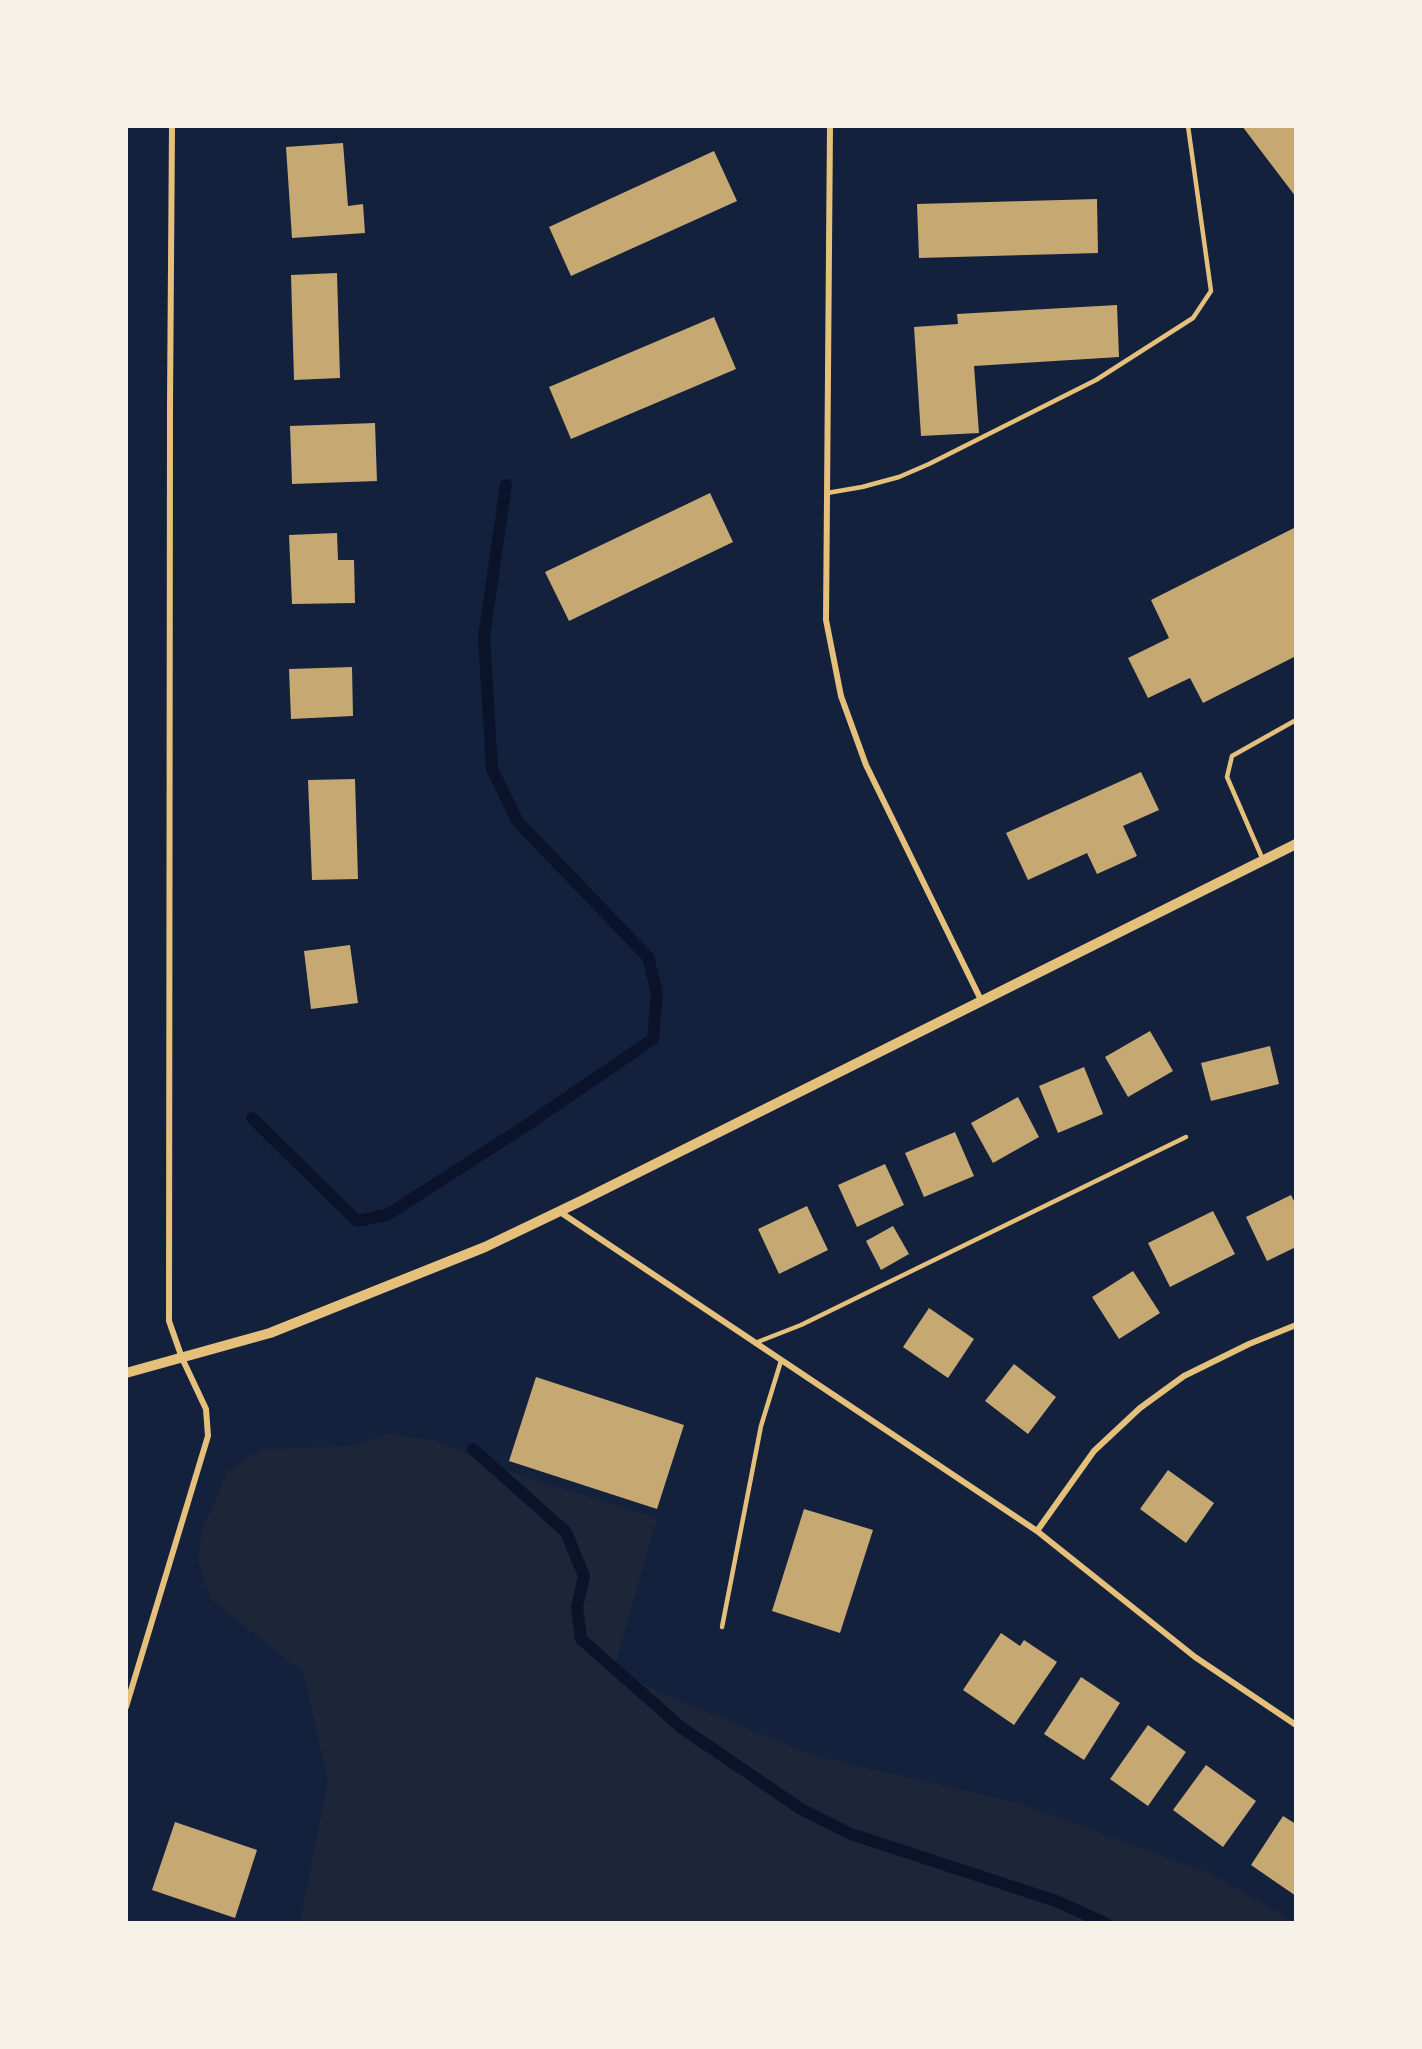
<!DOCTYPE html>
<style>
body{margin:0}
#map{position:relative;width:1422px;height:2049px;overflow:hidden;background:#14213d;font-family:"Zilla Slab",serif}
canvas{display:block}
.frame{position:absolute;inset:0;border:128px solid #f6f1e7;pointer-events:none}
</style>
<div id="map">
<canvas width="1422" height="2049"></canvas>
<div class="frame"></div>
</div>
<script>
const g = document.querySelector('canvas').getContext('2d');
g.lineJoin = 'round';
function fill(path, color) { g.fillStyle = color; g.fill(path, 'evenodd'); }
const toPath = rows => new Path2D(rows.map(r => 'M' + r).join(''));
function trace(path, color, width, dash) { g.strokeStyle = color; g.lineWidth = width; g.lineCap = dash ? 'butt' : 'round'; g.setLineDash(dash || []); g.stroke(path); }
fill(toPath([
 [387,1434,434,1440,510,1472,657,1518,614,1668,664,1694,815,1756,1019,1803,1207,1872,1296,1923,300,1923,328,1781,303,1672,211,1600,198,1560,202,1531,228,1471,262,1449,349,1446]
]), '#1d2539');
trace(toPath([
 [252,1118,357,1221,387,1215,527,1125,653,1039,657,993,648,957,518,822,492,769,484,637,506,485],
 [473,1449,566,1532,584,1576,577,1607,581,1639,682,1728,801,1809,851,1834,1056,1901,1105,1923]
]), '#0b132b', 12);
fill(toPath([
 [1242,126,1296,126,1296,197],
 [343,143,348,206,363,204,365,233,292,238,286,147],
 [714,151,737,201,571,276,549,227],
 [1097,199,1098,253,919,258,917,204],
 [337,273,340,378,294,380,291,275],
 [1117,305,1119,357,974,366,979,433,921,436,914,327,958,324,957,314],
 [714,317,736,369,571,439,549,387],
 [375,423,377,481,292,484,290,426],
 [710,493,733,542,569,621,545,572],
 [1296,527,1296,656,1203,703,1190,678,1148,698,1128,658,1169,638,1151,600],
 [337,533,338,560,354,560,355,603,292,604,289,535],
 [352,667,353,716,291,719,289,669],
 [1141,772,1159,810,1123,826,1137,856,1097,874,1087,853,1028,880,1006,833],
 [355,779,358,879,312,880,308,780],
 [350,945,358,1003,311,1009,304,951],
 [1150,1031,1173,1071,1128,1097,1105,1057],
 [1270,1046,1279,1084,1211,1101,1201,1063],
 [1084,1067,1103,1114,1058,1133,1039,1086],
 [1018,1097,1039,1137,993,1163,971,1123],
 [955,1132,974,1176,924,1197,905,1153],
 [885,1164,904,1205,857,1227,838,1185],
 [1291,1195,1296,1205,1296,1247,1267,1261,1246,1217],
 [807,1206,828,1250,779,1274,758,1229],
 [1213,1211,1235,1254,1170,1287,1148,1243],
 [893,1226,909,1254,881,1270,866,1241],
 [1133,1271,1160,1313,1119,1339,1092,1297],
 [929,1308,974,1339,948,1378,903,1347],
 [1014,1364,1056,1397,1028,1434,985,1401],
 [536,1377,684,1425,657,1509,509,1461],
 [1168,1470,1214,1503,1186,1543,1140,1509],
 [804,1509,873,1530,840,1633,772,1611],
 [1001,1633,1020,1646,1024,1640,1057,1662,1014,1725,963,1690],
 [1081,1677,1120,1703,1084,1760,1044,1734],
 [1148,1725,1186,1752,1148,1806,1110,1779],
 [1206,1765,1256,1801,1223,1847,1173,1810],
 [1283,1816,1296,1824,1296,1896,1251,1865],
 [175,1822,257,1850,235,1918,152,1890]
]), '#c6a872');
trace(toPath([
 [827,493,862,487,899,477,929,464,1096,380,1193,318,1211,291,1188,126],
 [1263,860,1227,777,1232,756,1296,720],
 [755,1343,801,1325,1186,1137],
 [722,1627,761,1426,781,1361]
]), '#e5c07b', 4.5);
trace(toPath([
 [830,126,826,620,841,696,866,765,981,1000],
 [560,1212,1037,1531,1195,1657,1296,1725],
 [1037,1531,1094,1451,1140,1408,1184,1376,1249,1344,1296,1325],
 [126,1707,208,1436,206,1409,182,1358,169,1321,170,404,172,126]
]), '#e5c07b', 6);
trace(toPath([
 [126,1373,270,1333,485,1247,583,1200,1296,844]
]), '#e5c07b', 10);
</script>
